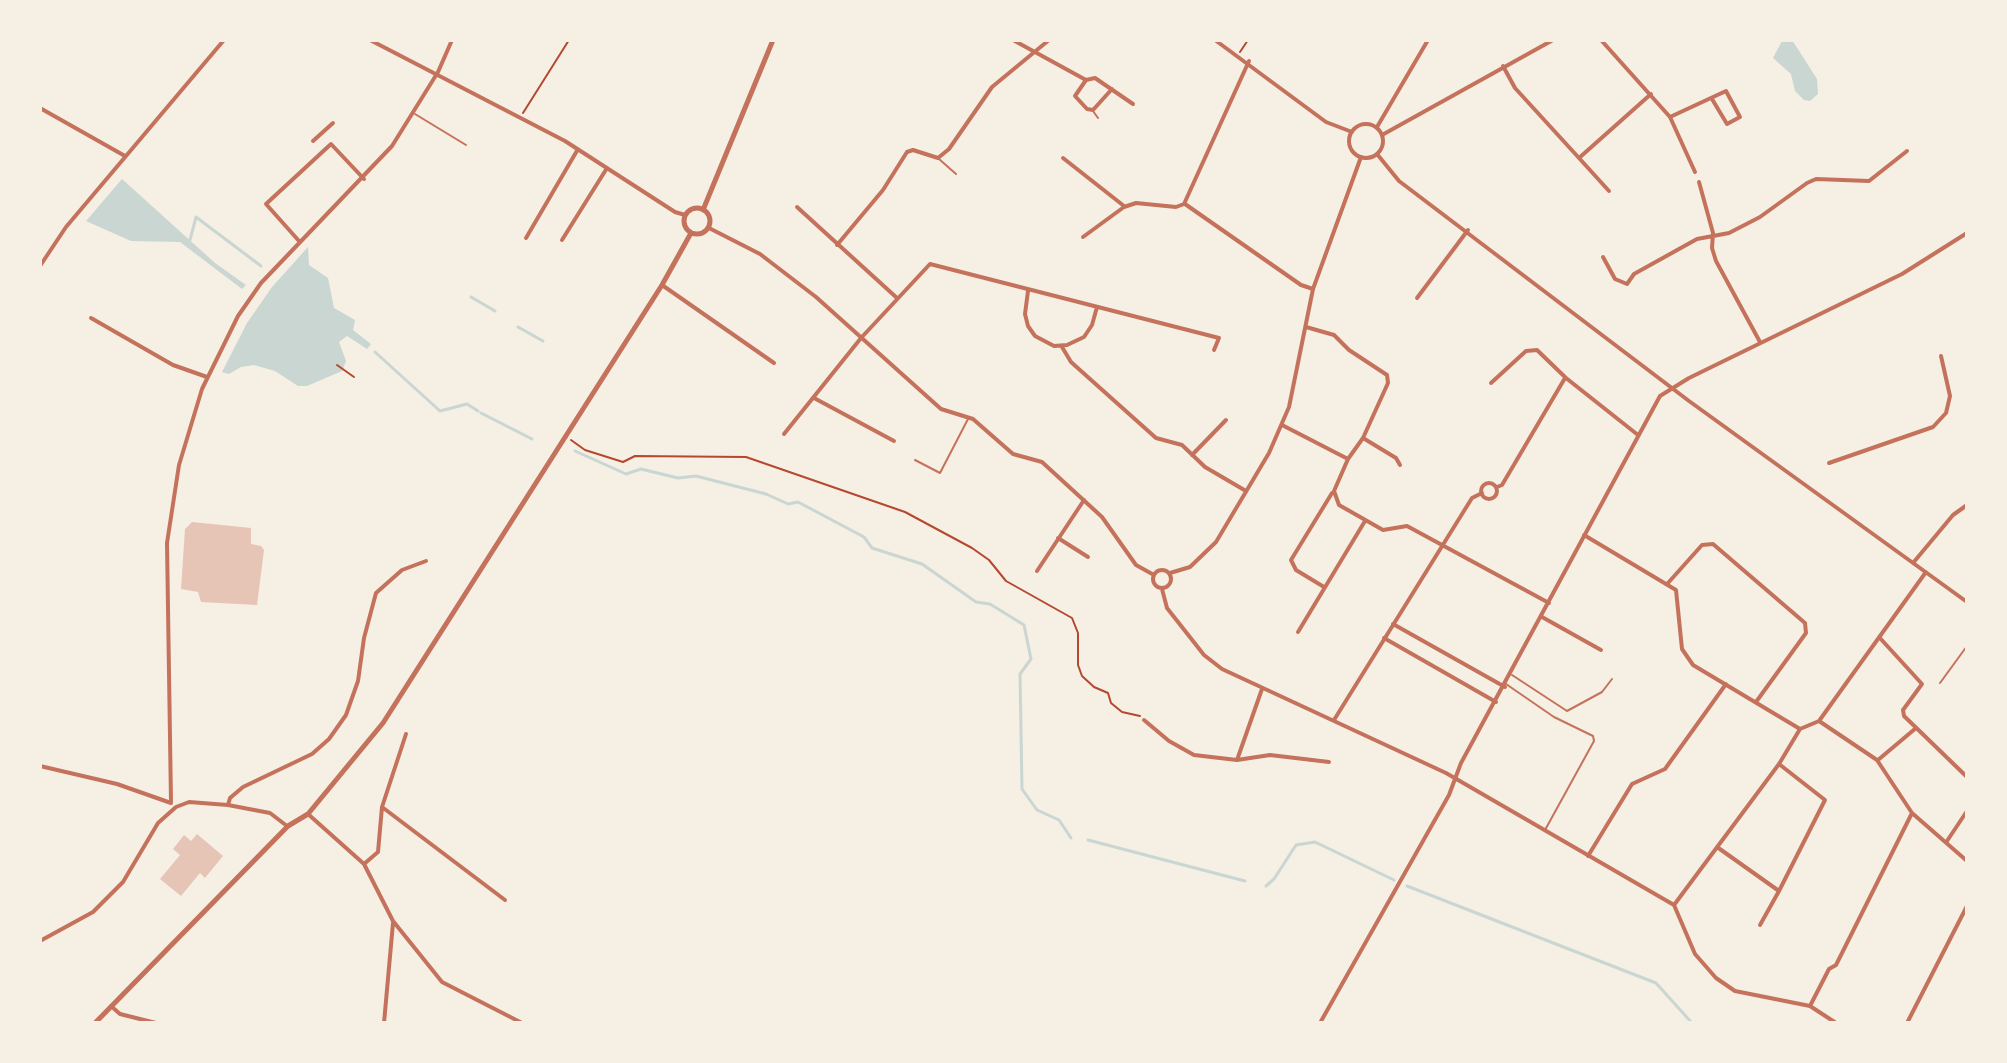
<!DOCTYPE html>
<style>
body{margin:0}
#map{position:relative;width:2007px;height:1063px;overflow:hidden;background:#f6efe4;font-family:"Open Sans",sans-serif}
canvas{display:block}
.frame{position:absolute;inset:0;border:42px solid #f6efe4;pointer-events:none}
</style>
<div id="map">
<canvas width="2007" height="1063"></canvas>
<div class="frame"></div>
</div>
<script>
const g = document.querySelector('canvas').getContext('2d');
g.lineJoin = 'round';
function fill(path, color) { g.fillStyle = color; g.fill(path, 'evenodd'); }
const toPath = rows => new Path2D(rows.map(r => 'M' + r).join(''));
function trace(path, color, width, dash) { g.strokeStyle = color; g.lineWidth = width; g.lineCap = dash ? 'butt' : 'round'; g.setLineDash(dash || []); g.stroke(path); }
fill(toPath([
 [1792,40,1817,79,1818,94,1810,101,1804,100,1795,91,1791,74,1773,58,1782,41],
 [122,179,215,263,246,285,242,289,180,242,131,241,86,221],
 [308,247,309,265,328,278,334,308,355,320,353,330,371,344,367,349,347,336,339,342,346,361,342,371,307,386,298,386,275,371,254,365,241,367,229,374,222,372,247,323,272,287]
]), '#c9d6d2');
trace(toPath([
 [190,240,196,217,261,266],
 [471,297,495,311],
 [518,327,543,341],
 [375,352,440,411,467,404,478,411],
 [481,413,532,439],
 [575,451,626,474,641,469,678,478,696,476,766,494,788,504,798,502,864,537,872,548,922,564,976,602,990,604,1024,625,1031,659,1020,674,1022,789,1037,810,1059,820,1071,838],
 [1088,840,1245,881],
 [1266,886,1274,879,1296,845,1315,842,1394,880],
 [1407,886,1656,983,1692,1023]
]), '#c9d6d2', 3);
fill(toPath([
 [192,522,251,528,251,544,261,546,264,550,257,605,201,602,198,592,181,589,185,529],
 [197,834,223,856,205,878,200,873,181,896,160,879,180,855,173,849,184,835,191,841]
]), '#e6c5b7');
trace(toPath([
 [1240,52,1248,40],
 [523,113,569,40],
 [337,365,354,377],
 [571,440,585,450,623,462,635,456,746,457,905,512,972,548,989,560,1006,581,1072,618,1078,633,1078,665,1082,676,1094,687,1108,693,1111,703,1122,712,1140,716]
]), '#b5482f', 2);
trace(toPath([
 [1093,111,1098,118],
 [415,114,466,145],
 [939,159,956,174],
 [915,460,940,473,968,419],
 [1512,675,1567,711,1602,692,1612,679],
 [1940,683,1967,646],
 [1506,684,1554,717,1593,736,1594,741,1545,830]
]), '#c5725c', 2);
trace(toPath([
 [370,40,565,141,675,212,685,215],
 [1013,40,1086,80,1095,78,1133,104],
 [1215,40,1326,122,1352,132],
 [1601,40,1670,117],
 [1503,66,1515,88,1579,158],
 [1086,80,1075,96,1087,109,1093,110,1112,89],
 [40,108,125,156],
 [1670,117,1726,91,1740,117,1727,124,1712,99],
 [1670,117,1695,172],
 '1349 141a17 17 0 1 1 34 0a17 17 0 1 1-34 0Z',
 [1377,127,1428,40],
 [1382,135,1553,40],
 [313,141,333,123],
 [1377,154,1399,181,1689,401,1967,602],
 [1063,158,1124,206],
 [1699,182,1713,233,1712,248,1716,261,1760,342],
 [1609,191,1579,158,1651,94],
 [1185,204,1301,285,1313,289],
 [797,207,897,298],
 [709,228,760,254,816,297,941,409,973,419,1013,454,1042,462,1102,517,1136,565,1154,575],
 [1083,237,1124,207,1136,203,1176,207,1184,204,1249,61],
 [526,238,578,149],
 [562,240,607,168],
 [299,241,266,204,331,144,364,179],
 [837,245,883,190,907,152,913,150,938,158,949,149,992,87,1049,40],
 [1603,257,1615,279,1627,284,1634,274,1697,239,1729,233,1760,217,1807,183,1816,179,1869,181,1907,151],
 [40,266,66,227,224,40],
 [662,285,774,363],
 [1028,291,1025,314,1028,326,1035,336,1054,346,1067,345,1084,337,1092,325,1097,307],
 [1417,298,1468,230],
 [91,318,173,365,207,377],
 [1306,327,1334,335,1349,350,1387,375,1388,383,1363,438,1348,459],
 [1062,347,1071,362,1156,438,1182,445,1205,467,1246,491],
 [1491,383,1526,351,1537,350,1566,378,1638,435],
 [814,398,894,441],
 [1282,425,1348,459,1334,491,1339,505,1383,530,1407,526,1549,603],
 [784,434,861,338,930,264,1219,338,1214,350],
 [1363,438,1396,458,1400,465],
 [1192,455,1226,420],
 [1829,463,1933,427,1946,413,1950,396,1941,356],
 '1481 491a8 8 0 1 1 16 0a8 8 0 1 1-16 0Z',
 [1497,487,1502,485,1565,378],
 [1584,535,1676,590,1682,649,1693,665,1800,729],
 [1058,538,1088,557],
 [1913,563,1953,515,1967,505],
 '1153 579a9 9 0 1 1 18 0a9 9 0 1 1-18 0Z',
 [1037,571,1084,500],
 [1170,573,1190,567,1216,542,1269,453,1289,407,1313,289,1361,157],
 [1668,583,1702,545,1713,544,1805,623,1806,633,1756,702],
 [1324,587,1296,570,1291,560,1332,493],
 [1162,589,1167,608,1204,655,1222,669,1446,773,1674,905],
 [1542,617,1601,650],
 [1393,624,1505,687],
 [1298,632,1365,521],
 [1879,637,1922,684,1903,710,1904,716,1967,777],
 [1384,638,1496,702],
 [1144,720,1169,741,1194,755,1237,760,1270,755,1329,762],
 [1334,720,1472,498,1482,493],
 [1819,721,1877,760,1912,813,1967,861],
 [1237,760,1262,689],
 [1878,760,1916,728],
 [40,766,117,784,171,803],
 [171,802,167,543,179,465,202,389,238,316,261,283,392,146,438,72,452,40],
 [228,805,230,798,243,787,312,754,329,739,346,715,358,681,364,638,376,593,402,570,426,561],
 [382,807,505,900],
 [308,814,364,864,393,921,442,982,522,1023],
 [1947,841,1967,811],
 [1717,847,1779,891,1825,800,1779,764],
 [1588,856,1632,784,1665,769,1726,684],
 [364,864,378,852,382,807,406,734],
 [1674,905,1779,764,1800,729,1819,721,1926,572],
 [1674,905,1695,954,1716,978,1735,991,1810,1006,1836,1023],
 [1760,925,1779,891],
 [40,941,93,912,123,882,158,823,176,807,189,802,228,805,270,813,287,826],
 [111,1006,120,1014,156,1023],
 [1810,1006,1829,969,1836,965,1912,813],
 [384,1023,393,923],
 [1320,1023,1449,795,1461,763,1660,396,1689,378,1902,274,1967,233],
 [1907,1023,1967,906]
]), '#c5725c', 4);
trace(toPath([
 '684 221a13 13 0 1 1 26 0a13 13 0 1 1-26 0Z',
 [703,210,773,40],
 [95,1023,288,826,308,814,383,723,662,285,691,233]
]), '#c5725c', 5);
</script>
